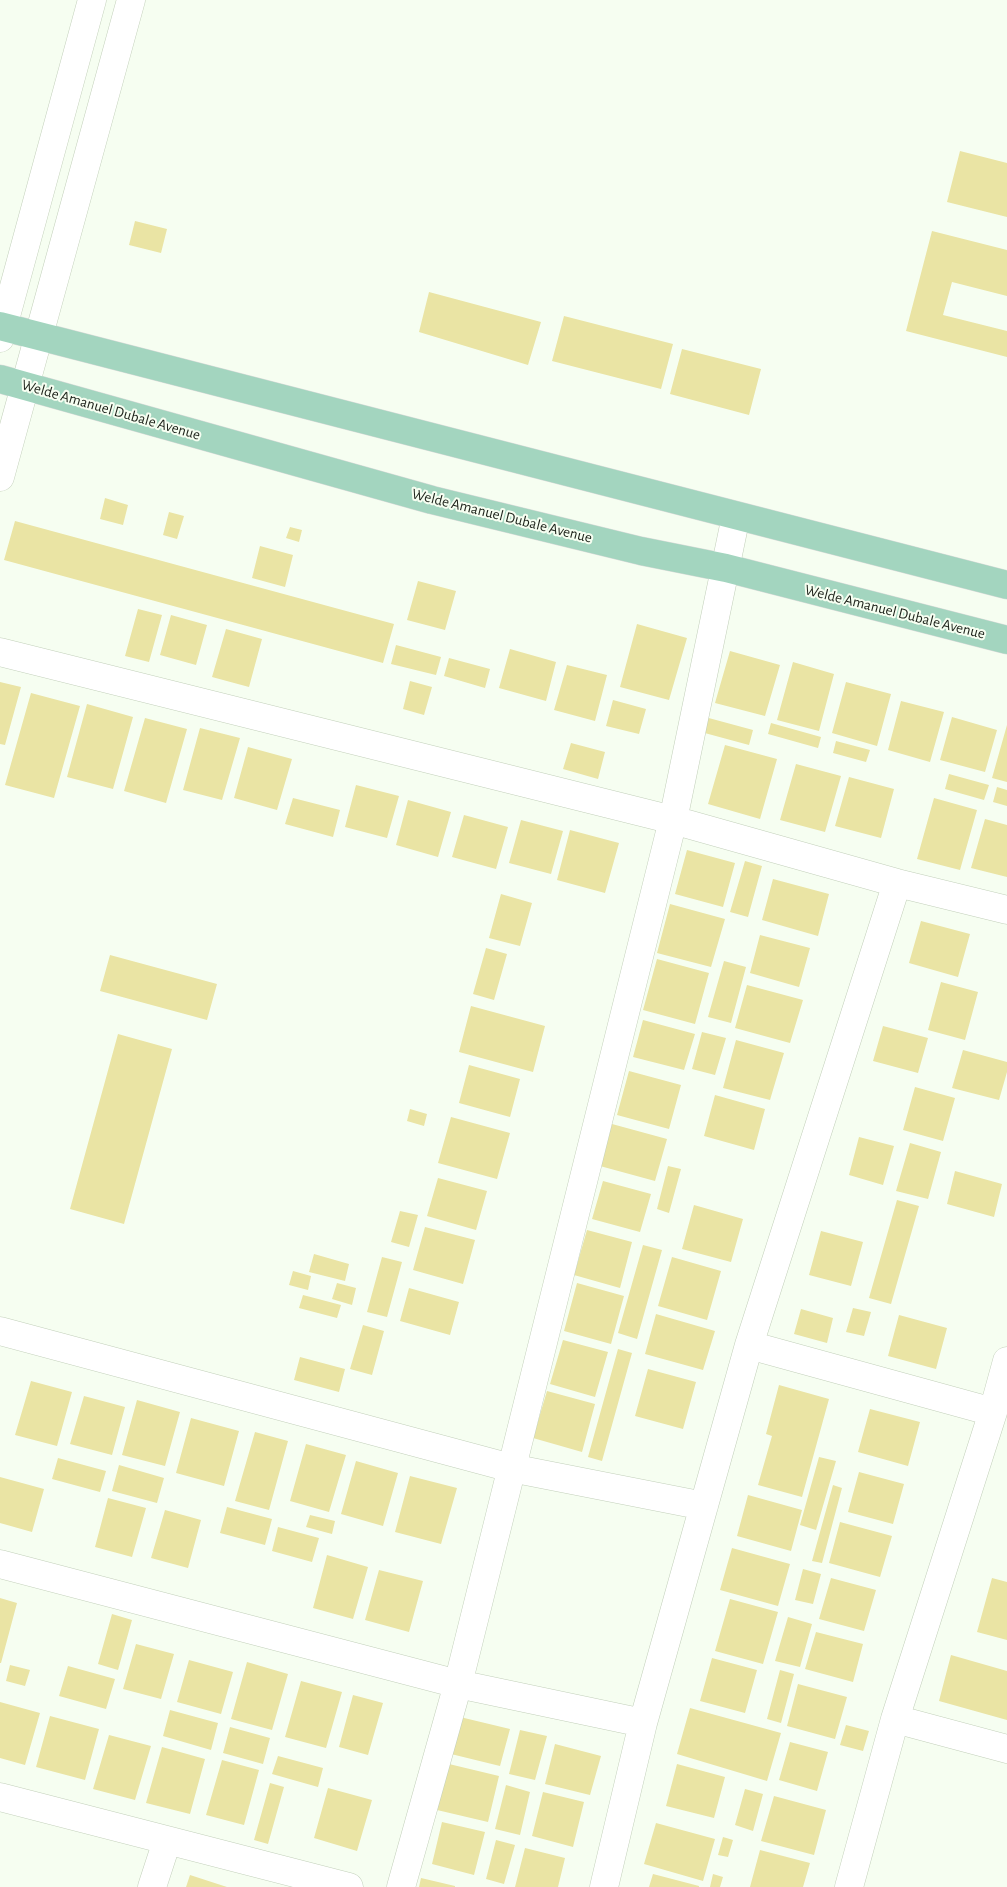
<!DOCTYPE html>
<style>
body{margin:0}
canvas{display:block;background:#f6fef1}
</style>
<canvas width="1007" height="1887"></canvas>
<script>
const g = document.querySelector('canvas').getContext('2d');
g.lineJoin = 'round';
function fill(path, color) { g.fillStyle = color; g.fill(path, 'evenodd'); }
const toPath = rows => new Path2D(rows.map(r => 'M' + r).join(''));
function trace(path, color, width, dash) { g.strokeStyle = color; g.lineWidth = width; g.lineCap = dash ? 'butt' : 'round'; g.setLineDash(dash || []); g.stroke(path); }
function label(font, color, halo, rows, align = 'center') {
  g.font = font + ' "Alegreya Sans",sans-serif'; g.lineWidth = 4; g.setLineDash([]); g.textBaseline = 'middle'; g.strokeStyle = halo; g.fillStyle = color; for (const [text, x, y, turn = 0] of rows) {
    g.save(); g.translate(x, y); g.rotate((+turn || 0) * Math.PI / 180); g.textAlign = isNaN(turn) ? turn : align; if (halo) g.strokeText(text, 0, 0); g.fillText(text, 0, 0); g.restore();
  }
}
fill(toPath([
 [960,151,1007,163,1007,217,947,202],
 [135,221,167,229,161,253,129,245],
 [932,231,1007,250,1007,296,952,282,943,315,1007,331,1007,357,906,331],
 [429,292,541,322,528,365,419,332],
 [564,316,673,344,661,389,552,361],
 [682,349,761,369,749,415,670,394],
 [105,498,128,505,123,525,100,519],
 [169,512,184,516,177,539,163,535],
 [15,521,394,624,383,663,4,560],
 [290,527,302,530,299,542,286,538],
 [260,546,293,555,285,587,252,578],
 [418,581,456,591,445,630,407,620],
 [138,609,162,615,149,662,125,656],
 [171,615,207,625,196,665,160,655],
 [637,624,687,638,669,700,620,687],
 [226,629,262,639,249,687,212,677],
 [396,645,441,657,436,675,391,664],
 [510,649,556,662,546,701,499,688],
 [730,651,780,665,765,716,715,703],
 [449,658,490,669,485,688,444,676],
 [793,662,834,674,819,731,777,720],
 [567,665,607,675,595,721,554,710],
 [410,681,432,687,424,715,403,709],
 [0,682,21,687,5,745,0,744],
 [846,682,891,694,877,746,832,733],
 [31,693,80,706,54,798,5,785],
 [613,700,646,709,639,734,606,726],
 [901,701,944,712,930,762,888,750],
 [87,704,133,717,113,789,67,777],
 [705,717,753,730,749,745,701,732],
 [952,717,997,730,985,772,940,760],
 [145,718,187,729,166,803,124,791],
 [771,723,821,737,818,748,768,734],
 [1007,725,1007,782,992,778],
 [200,728,240,738,222,800,183,790],
 [836,741,870,750,866,762,833,753],
 [571,743,605,752,598,779,563,769],
 [725,745,777,759,760,819,708,804],
 [248,747,292,759,277,810,234,798],
 [796,764,841,776,825,832,780,820],
 [949,774,989,785,984,800,945,789],
 [849,777,894,789,881,838,835,826],
 [356,785,399,796,387,838,345,827],
 [997,787,1007,790,1007,806,993,802],
 [293,798,340,810,333,837,285,824],
 [934,798,977,810,960,870,917,859],
 [408,800,451,812,438,857,396,845],
 [464,815,508,827,496,869,452,857],
 [985,819,1007,825,1007,877,971,868],
 [521,820,563,831,551,874,509,863],
 [570,830,619,843,605,893,557,880],
 [687,850,735,863,723,907,675,894],
 [745,861,762,866,748,917,730,912],
 [773,879,829,894,818,936,762,920],
 [501,894,532,903,520,946,489,938],
 [670,904,725,919,711,967,657,953],
 [921,921,970,934,958,977,909,963],
 [760,935,810,948,799,987,750,973],
 [486,948,507,954,494,1000,473,994],
 [110,955,217,984,207,1020,100,991],
 [657,959,709,973,695,1024,643,1010],
 [724,961,746,967,731,1023,708,1017],
 [941,982,978,992,965,1040,928,1030],
 [747,985,803,1000,790,1043,735,1028],
 [471,1006,545,1026,533,1072,459,1052],
 [643,1020,695,1034,684,1070,633,1057],
 [883,1026,928,1038,918,1073,873,1061],
 [702,1032,726,1038,715,1075,692,1069],
 [118,1034,172,1049,124,1224,70,1209],
 [736,1040,784,1053,770,1100,723,1088],
 [963,1050,1007,1062,1007,1072,999,1100,952,1088],
 [469,1065,520,1079,510,1117,459,1103],
 [629,1071,681,1085,669,1129,617,1115],
 [915,1087,955,1098,943,1141,903,1130],
 [715,1095,765,1109,754,1150,704,1136],
 [410,1109,427,1114,424,1126,407,1121],
 [451,1117,510,1133,497,1179,438,1163],
 [612,1124,667,1139,655,1181,600,1166],
 [859,1137,894,1146,883,1185,849,1175],
 [910,1143,941,1152,928,1199,896,1191],
 [668,1166,681,1169,669,1213,657,1209],
 [955,1171,1002,1184,994,1217,947,1204],
 [438,1178,487,1191,476,1230,427,1216],
 [603,1181,651,1194,640,1232,592,1219],
 [897,1200,919,1206,891,1304,869,1298],
 [694,1205,743,1219,731,1262,682,1249],
 [400,1211,418,1215,409,1247,391,1242],
 [425,1227,475,1240,463,1284,413,1270],
 [587,1230,632,1242,620,1288,574,1275],
 [821,1231,863,1242,851,1286,809,1275],
 [643,1245,662,1250,637,1339,618,1333],
 [314,1254,349,1264,345,1281,309,1272],
 [382,1257,402,1262,387,1317,367,1312],
 [672,1257,721,1271,707,1320,658,1306],
 [293,1271,311,1276,308,1290,289,1285],
 [337,1283,356,1288,352,1305,332,1299],
 [577,1283,624,1296,611,1344,564,1331],
 [409,1288,459,1302,450,1335,400,1321],
 [303,1295,341,1305,337,1318,299,1308],
 [853,1308,871,1312,864,1336,846,1332],
 [801,1309,833,1318,827,1343,794,1334],
 [656,1314,715,1331,703,1370,645,1354],
 [899,1315,947,1328,936,1369,888,1356],
 [363,1325,384,1331,372,1375,350,1369],
 [563,1340,608,1352,595,1397,550,1384],
 [618,1349,632,1353,602,1461,588,1457],
 [300,1357,345,1369,339,1392,294,1380],
 [648,1369,696,1382,683,1429,635,1416],
 [31,1381,72,1392,57,1446,15,1435],
 [779,1385,829,1399,802,1497,758,1485,772,1436,766,1434],
 [547,1391,595,1404,582,1452,533,1438],
 [84,1396,125,1407,112,1455,70,1444],
 [137,1400,180,1412,165,1466,122,1455],
 [870,1409,920,1422,908,1466,858,1452],
 [191,1418,239,1431,224,1486,176,1473],
 [255,1432,288,1441,269,1510,235,1501],
 [306,1444,346,1455,329,1512,290,1501],
 [819,1457,836,1461,816,1530,800,1525],
 [58,1458,106,1471,100,1492,52,1479],
 [356,1461,398,1473,383,1526,341,1514],
 [119,1465,164,1478,157,1503,112,1491],
 [859,1472,904,1484,893,1524,848,1512],
 [410,1476,457,1488,441,1544,395,1532],
 [0,1477,44,1489,32,1532,0,1523],
 [833,1485,842,1488,822,1563,812,1561],
 [748,1495,802,1510,791,1551,737,1536],
 [108,1498,146,1508,132,1557,95,1547],
 [227,1507,272,1519,265,1545,220,1533],
 [165,1510,201,1520,188,1568,151,1558],
 [310,1515,335,1521,332,1534,306,1527],
 [840,1522,892,1536,880,1577,829,1563],
 [278,1527,319,1538,312,1562,272,1551],
 [732,1548,790,1564,778,1606,720,1590],
 [327,1555,368,1567,353,1619,313,1608],
 [803,1569,821,1574,813,1604,795,1600],
 [379,1570,423,1581,409,1632,365,1620],
 [831,1578,876,1590,864,1631,819,1619],
 [992,1578,1007,1582,1007,1640,977,1632],
 [0,1598,17,1603,1,1663,0,1663],
 [730,1599,778,1612,763,1664,715,1651],
 [112,1614,132,1620,118,1670,98,1664],
 [788,1617,812,1624,800,1667,775,1661],
 [816,1632,863,1644,853,1682,805,1669],
 [136,1644,174,1654,161,1699,123,1689],
 [951,1655,1007,1671,1007,1720,939,1701],
 [712,1658,757,1670,745,1713,700,1701],
 [189,1660,233,1672,221,1714,177,1702],
 [247,1662,288,1674,272,1730,231,1719],
 [10,1665,30,1670,25,1686,6,1681],
 [68,1666,115,1679,106,1709,59,1696],
 [780,1670,794,1674,781,1723,767,1719],
 [301,1681,342,1692,326,1748,285,1737],
 [798,1684,847,1697,835,1739,787,1726],
 [353,1695,383,1703,368,1755,339,1747],
 [0,1702,40,1713,25,1765,0,1758],
 [690,1708,781,1733,767,1781,677,1754],
 [170,1710,218,1723,211,1750,163,1736],
 [50,1716,99,1729,85,1780,36,1767],
 [460,1717,510,1729,500,1766,451,1754],
 [846,1725,869,1731,863,1751,840,1745],
 [230,1727,270,1738,263,1764,223,1753],
 [520,1730,547,1736,535,1780,509,1774],
 [109,1735,151,1746,135,1800,93,1789],
 [790,1742,828,1752,817,1791,779,1780],
 [555,1744,601,1756,590,1795,545,1784],
 [162,1747,205,1759,190,1814,146,1803],
 [278,1756,323,1768,318,1787,272,1774],
 [222,1760,259,1770,244,1825,206,1815],
 [449,1764,499,1776,488,1822,437,1810],
 [677,1764,725,1777,714,1818,666,1806],
 [270,1783,284,1787,268,1844,254,1840],
 [506,1785,530,1792,520,1835,495,1829],
 [328,1788,372,1800,357,1851,314,1838],
 [745,1789,763,1794,753,1831,735,1825],
 [543,1792,584,1802,573,1847,532,1836],
 [774,1796,826,1810,814,1855,761,1841],
 [442,1822,485,1832,474,1875,432,1864],
 [656,1823,715,1839,703,1881,644,1864],
 [723,1837,733,1840,728,1857,718,1855],
 [496,1840,515,1845,504,1884,486,1879],
 [525,1848,565,1858,558,1887,515,1887],
 [760,1850,810,1863,803,1887,750,1887],
 [653,1874,699,1886,699,1887,649,1887],
 [713,1874,723,1877,720,1887,710,1887],
 [190,1875,227,1887,186,1887],
 [421,1878,455,1886,455,1887,419,1887]
]), '#eae4a4');
const minor = toPath([
 [0,338,92,0],
 [0,477,131,0],
 [0,652,673,820,897,883,1007,910],
 [0,1331,511,1468,704,1506],
 [749,1345,993,1412],
 [0,1564,458,1684,643,1723],
 [895,1719,1007,1749],
 [0,1797,349,1887],
 [152,1887,167,1841],
 [401,1887,458,1684,673,820,736,516],
 [604,1887,643,1723,749,1345,897,883],
 [849,1887,895,1719,993,1412,1007,1361]
]);
const major = toPath([
 [0,326,1007,585],
 [0,379,432,500,641,551,726,568,1007,640]
]);
trace(minor, '#c3d0bb', 29);
trace(major, '#dbdbda', 29);
trace(minor, '#fff', 28);
trace(major, '#a3d5bf', 28);
label('15px', '#1b2018', '#f6fef1', [
 ["Welde Amanuel Dubale Avenue",111,410,16],
 ["Welde Amanuel Dubale Avenue",502,516,14],
 ["Welde Amanuel Dubale Avenue",895,612,14]
]);
</script>
